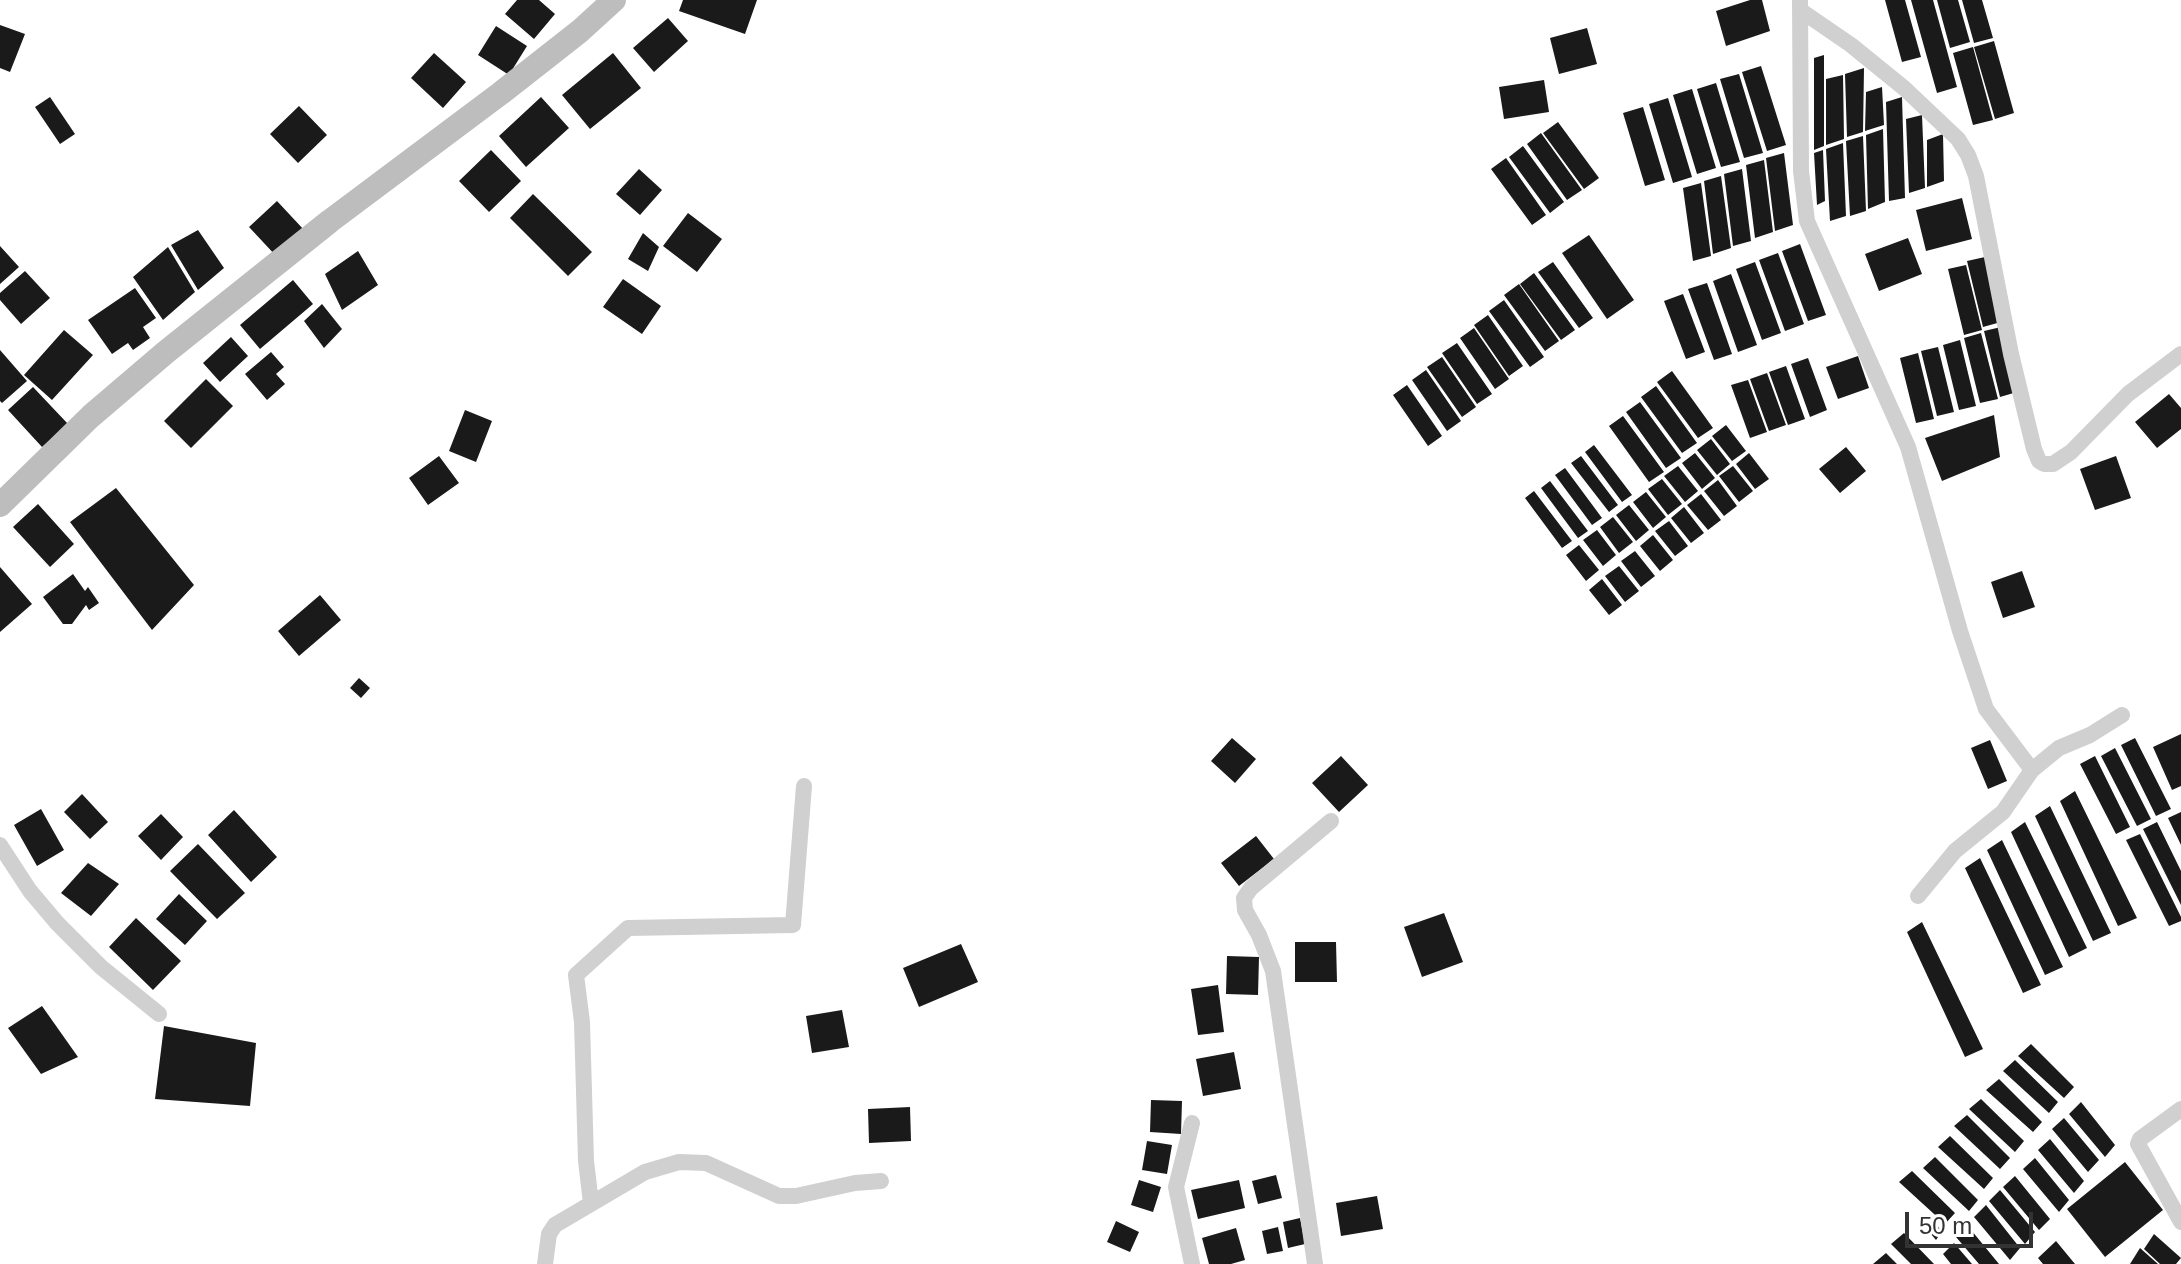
<!DOCTYPE html>
<style>
body{margin:0}
#map{position:relative;width:2181px;height:1264px;overflow:hidden;background:#fff;font-family:Helvetica,sans-serif}
canvas{display:block}
.scale{position:absolute;left:1905px;top:1212px;width:128px;height:36px;box-sizing:border-box;border:4px solid #333;border-top:0;padding-left:10px;font-size:24px;line-height:28px;white-space:nowrap;color:#333;-webkit-text-stroke:6px #fff;paint-order:stroke}
</style>
<div id="map">
<canvas width="2181" height="1264"></canvas>
<div class="scale">50 m</div>
</div>
<script>
const g = document.querySelector('canvas').getContext('2d');
g.lineJoin = 'round';
function fill(path, color) { g.fillStyle = color; g.fill(path, 'evenodd'); }
const toPath = rows => new Path2D(rows.map(r => 'M' + r).join(''));
function trace(path, color, width, dash) { g.strokeStyle = color; g.lineWidth = width; g.lineCap = dash ? 'butt' : 'round'; g.setLineDash(dash || []); g.stroke(path); }
fill(toPath([
 [517,0,539,0,555,14,534,39,505,14],
 [683,0,757,0,745,34,679,11],
 [1750,0,1762,0,1770,31,1726,46,1716,11],
 [1885,0,1905,0,1921,57,1902,62],
 [1911,0,1933,0,1957,87,1937,93],
 [1937,0,1958,0,1970,42,1950,48],
 [1962,0,1982,0,1993,38,1974,43],
 [668,18,688,41,654,72,633,48],
 [0,25,25,34,10,72,0,68],
 [496,26,527,46,509,75,478,55],
 [1587,28,1597,64,1559,74,1550,38],
 [1994,41,2014,113,1995,119,1974,47],
 [1973,47,1993,120,1973,125,1953,53],
 [434,53,466,82,443,108,411,78],
 [613,53,641,88,590,129,562,95],
 [1824,55,1824,146,1814,150,1814,58],
 [1761,66,1786,145,1767,151,1742,72],
 [1864,68,1863,132,1847,137,1845,74],
 [1739,74,1763,153,1744,158,1720,79],
 [1843,75,1844,139,1826,145,1826,79],
 [1544,80,1549,112,1504,119,1499,87],
 [1716,83,1740,162,1721,167,1697,89],
 [1882,87,1884,125,1865,131,1866,92],
 [1692,89,1716,168,1697,174,1673,95],
 [50,97,75,134,60,144,35,107],
 [541,97,569,128,526,167,499,136],
 [1902,97,1905,198,1889,201,1886,102],
 [1668,98,1692,177,1673,183,1649,104],
 [299,106,327,135,298,163,270,134],
 [1643,107,1665,180,1645,186,1623,113],
 [1922,115,1925,188,1909,193,1906,119],
 [1558,122,1599,178,1584,189,1543,133],
 [1883,129,1885,202,1868,209,1866,135],
 [1541,133,1582,190,1567,200,1527,144],
 [1943,134,1944,181,1927,187,1927,140],
 [1863,136,1866,211,1850,216,1846,141],
 [1843,143,1846,216,1830,221,1826,149],
 [1523,146,1564,202,1550,213,1509,157],
 [491,150,521,181,489,212,459,181],
 [1823,150,1825,201,1817,205,1814,153],
 [1784,153,1793,225,1775,231,1766,158],
 [1506,158,1546,215,1532,225,1491,169],
 [1764,160,1773,232,1755,238,1746,165],
 [639,169,662,190,640,215,616,194],
 [1742,169,1751,241,1733,246,1724,174],
 [1721,176,1731,248,1713,254,1704,181],
 [1701,183,1711,256,1693,261,1683,188],
 [533,194,592,252,568,276,510,218],
 [1962,198,1972,239,1926,251,1916,210],
 [277,201,305,231,277,257,249,227],
 [688,213,722,239,697,272,663,246],
 [198,230,224,268,198,290,171,245],
 [643,233,659,247,648,271,628,259],
 [1589,235,1634,300,1607,319,1562,253],
 [1908,238,1922,274,1879,291,1865,254],
 [1800,244,1826,315,1808,321,1782,251],
 [0,246,19,267,0,284],
 [168,247,195,292,163,320,133,277],
 [358,251,378,285,342,310,325,274],
 [1778,253,1804,324,1785,331,1759,260],
 [1985,257,2001,322,1983,327,1967,261],
 [1553,262,1593,318,1579,328,1538,272],
 [1755,262,1781,333,1762,340,1736,269],
 [1966,265,1982,330,1964,335,1948,269],
 [25,271,50,298,21,324,0,300,0,293],
 [1534,273,1575,330,1561,340,1520,284],
 [1731,274,1757,345,1738,352,1713,281],
 [623,279,661,306,642,334,603,307],
 [293,280,313,304,260,349,240,325],
 [1707,283,1732,354,1714,360,1688,289],
 [1519,284,1559,341,1545,351,1504,295],
 [135,288,156,318,143,327,150,338,133,350,128,343,112,354,88,320],
 [1683,294,1705,352,1686,359,1664,301],
 [1504,300,1544,357,1530,367,1489,311],
 [322,304,342,329,324,348,304,321],
 [1488,315,1523,366,1509,376,1474,325],
 [2001,327,2017,392,2000,397,1984,331],
 [1474,328,1509,379,1495,389,1460,338],
 [64,330,93,355,52,400,24,375],
 [1981,333,1998,399,1980,403,1964,338],
 [231,337,248,356,220,382,203,363],
 [1960,340,1976,406,1959,410,1943,345],
 [1457,343,1492,394,1477,404,1442,353],
 [1938,347,1954,412,1937,416,1921,351],
 [0,350,27,381,2,403,0,401],
 [271,352,284,367,276,374,285,384,267,400,245,374],
 [1918,353,1934,419,1916,423,1900,358],
 [1858,356,1869,388,1838,399,1826,367],
 [1442,357,1476,407,1462,417,1427,367],
 [1808,358,1827,410,1810,417,1791,364],
 [1786,366,1805,419,1788,425,1769,372],
 [1426,370,1461,421,1447,431,1412,380],
 [1672,371,1713,428,1698,438,1657,382],
 [1767,373,1786,425,1769,431,1750,379],
 [206,379,233,406,191,448,164,421],
 [1748,380,1767,432,1750,438,1731,385],
 [1407,385,1442,436,1428,446,1393,395],
 [1656,386,1697,443,1682,453,1641,397],
 [33,387,68,424,42,447,8,410],
 [2169,394,2181,408,2181,429,2157,448,2135,422],
 [1640,402,1681,458,1666,468,1626,412],
 [465,410,492,421,476,462,449,451],
 [1994,415,2000,457,1942,481,1925,438],
 [1623,416,1664,472,1649,482,1609,426],
 [1726,425,1746,451,1732,461,1712,436],
 [1711,439,1730,464,1717,475,1697,450],
 [1594,445,1632,495,1622,502,1585,452],
 [1846,447,1866,471,1840,493,1819,469],
 [1695,453,1715,478,1702,489,1682,463],
 [1749,453,1769,479,1755,489,1736,464],
 [439,456,459,483,428,505,409,478],
 [1581,456,1618,505,1609,512,1571,463],
 [2116,456,2131,498,2095,510,2080,469],
 [1678,466,1698,491,1685,502,1664,476],
 [1733,466,1753,491,1739,502,1719,476],
 [1565,468,1602,518,1592,525,1555,475],
 [1662,479,1682,504,1668,515,1648,489],
 [1718,480,1737,506,1724,516,1704,491],
 [1550,481,1588,531,1578,538,1541,488],
 [116,488,194,585,152,630,70,522],
 [1534,491,1572,541,1562,548,1525,498],
 [1646,492,1666,517,1653,528,1633,502],
 [1701,494,1721,520,1708,530,1687,505],
 [38,504,74,544,50,567,13,527],
 [1629,505,1649,530,1636,541,1616,515],
 [1684,507,1704,533,1691,543,1671,518],
 [1613,517,1633,542,1619,553,1600,527],
 [1669,521,1688,546,1675,556,1655,531],
 [1597,530,1616,555,1603,566,1583,540],
 [1653,535,1673,560,1660,571,1640,546],
 [1579,545,1599,570,1586,581,1566,555],
 [1635,551,1655,576,1641,587,1621,561],
 [1619,566,1639,591,1625,602,1605,576],
 [0,567,32,604,0,632],
 [2022,571,2035,607,2003,618,1991,582],
 [73,574,85,591,88,587,99,603,89,610,86,605,72,624,63,624,43,597],
 [1602,579,1622,605,1609,615,1589,590],
 [320,595,341,620,299,656,278,631],
 [359,678,370,688,361,698,350,688],
 [2181,734,2181,786,2172,790,2153,747],
 [1232,738,1256,759,1235,783,1211,761],
 [2135,738,2171,809,2156,816,2121,745],
 [1990,740,2007,781,1988,789,1971,748],
 [2115,748,2151,819,2137,826,2101,756],
 [1341,756,1368,785,1339,812,1312,783],
 [2095,756,2130,827,2116,834,2080,764],
 [2075,791,2137,918,2118,926,2060,801],
 [82,794,108,822,90,839,64,812],
 [2050,806,2111,933,2093,941,2035,816],
 [41,809,64,850,37,866,14,825],
 [234,810,277,857,251,882,208,835],
 [2181,812,2181,845,2168,818],
 [161,814,183,837,161,860,138,836],
 [2025,822,2087,948,2069,957,2011,832],
 [2157,822,2181,871,2181,905,2143,829],
 [2140,834,2181,917,2181,921,2169,926,2126,840],
 [1256,836,1274,859,1239,886,1221,863],
 [2002,840,2063,967,2045,975,1987,850],
 [198,844,245,893,217,919,170,871],
 [1980,858,2041,985,2023,993,1965,868],
 [88,863,119,884,91,916,61,893],
 [179,894,207,921,185,945,156,919],
 [1444,913,1463,962,1422,977,1404,927],
 [136,918,181,961,153,990,109,947],
 [1922,922,1983,1049,1965,1057,1907,932],
 [1295,942,1336,942,1337,982,1295,982],
 [961,944,978,982,919,1007,903,968],
 [1227,956,1259,957,1258,995,1226,994],
 [1218,985,1224,1032,1198,1035,1191,989],
 [42,1006,78,1057,41,1074,8,1028],
 [842,1010,849,1047,812,1053,806,1016],
 [164,1026,256,1043,250,1106,155,1099],
 [2031,1044,2074,1087,2064,1098,2018,1056],
 [1234,1052,1241,1089,1203,1096,1196,1059],
 [2015,1060,2058,1102,2049,1113,2003,1071],
 [1999,1079,2042,1122,2033,1132,1986,1090],
 [1981,1099,2024,1141,2015,1152,1969,1109],
 [1151,1100,1182,1101,1181,1134,1150,1132],
 [2081,1102,2115,1145,2105,1157,2069,1114],
 [910,1107,911,1141,869,1143,868,1109],
 [1967,1115,2010,1158,2000,1169,1954,1126],
 [2064,1118,2099,1160,2088,1172,2052,1129],
 [1950,1136,1993,1178,1984,1189,1938,1147],
 [2050,1139,2084,1181,2074,1193,2038,1150],
 [1147,1141,1172,1145,1167,1174,1142,1170],
 [1935,1157,1978,1200,1969,1211,1923,1168],
 [2035,1158,2069,1200,2059,1212,2023,1169],
 [2125,1162,2163,1210,2105,1257,2067,1209],
 [1912,1171,1955,1213,1945,1224,1899,1182],
 [1276,1175,1282,1198,1258,1204,1252,1181],
 [2015,1176,2050,1219,2039,1230,2003,1187],
 [1139,1180,1161,1187,1153,1212,1131,1205],
 [1239,1180,1245,1208,1198,1219,1191,1190],
 [2000,1190,2035,1232,2025,1244,1989,1201],
 [1377,1196,1383,1229,1341,1236,1336,1203],
 [1986,1205,2020,1248,2010,1260,1974,1217],
 [1300,1218,1305,1244,1288,1248,1283,1222],
 [1116,1221,1139,1232,1130,1252,1107,1242],
 [1934,1222,1942,1231,1936,1240,1926,1228],
 [1967,1225,1999,1264,1979,1264,1956,1237],
 [1278,1227,1283,1251,1267,1254,1262,1231],
 [1236,1228,1245,1260,1231,1264,1209,1264,1202,1238],
 [1904,1233,1934,1264,1911,1264,1891,1244],
 [2154,1234,2181,1258,2176,1264,2160,1264,2144,1249],
 [2056,1241,2075,1264,2043,1264,2038,1258],
 [1954,1243,1972,1264,1951,1264,1943,1254],
 [2140,1248,2158,1264,2130,1264],
 [1886,1253,1897,1264,1873,1264]
]), '#1a1a1a');
trace(toPath([
 [1800,0,1801,171,1807,221,1908,447,1960,631,1986,709,2032,770,2003,812,1955,851,1918,896],
 [1800,10,1851,45,1904,88,1958,139,1968,155,1976,176,2011,354,2034,449,2039,461,2044,464,2053,464,2071,452,2128,394,2181,354],
 [2032,770,2059,748,2090,735,2122,715],
 [0,845,30,891,57,923,101,967,159,1014],
 [2181,1109,2140,1139,2138,1144,2181,1222],
 [591,1203,586,1161,582,1022,576,975,628,928,793,925,804,786],
 [545,1264,549,1234,555,1225,645,1172,679,1162,706,1163,779,1196,796,1196,855,1183,881,1181],
 [1192,1264,1176,1187,1192,1123],
 [1315,1264,1273,971,1259,935,1245,910,1244,898,1251,888,1331,821]
]), '#d0d0d0', 16);
trace(toPath([
 [0,505,91,416,166,352,330,221,501,93,580,31,614,0]
]), '#bdbdbd', 24);
</script>
